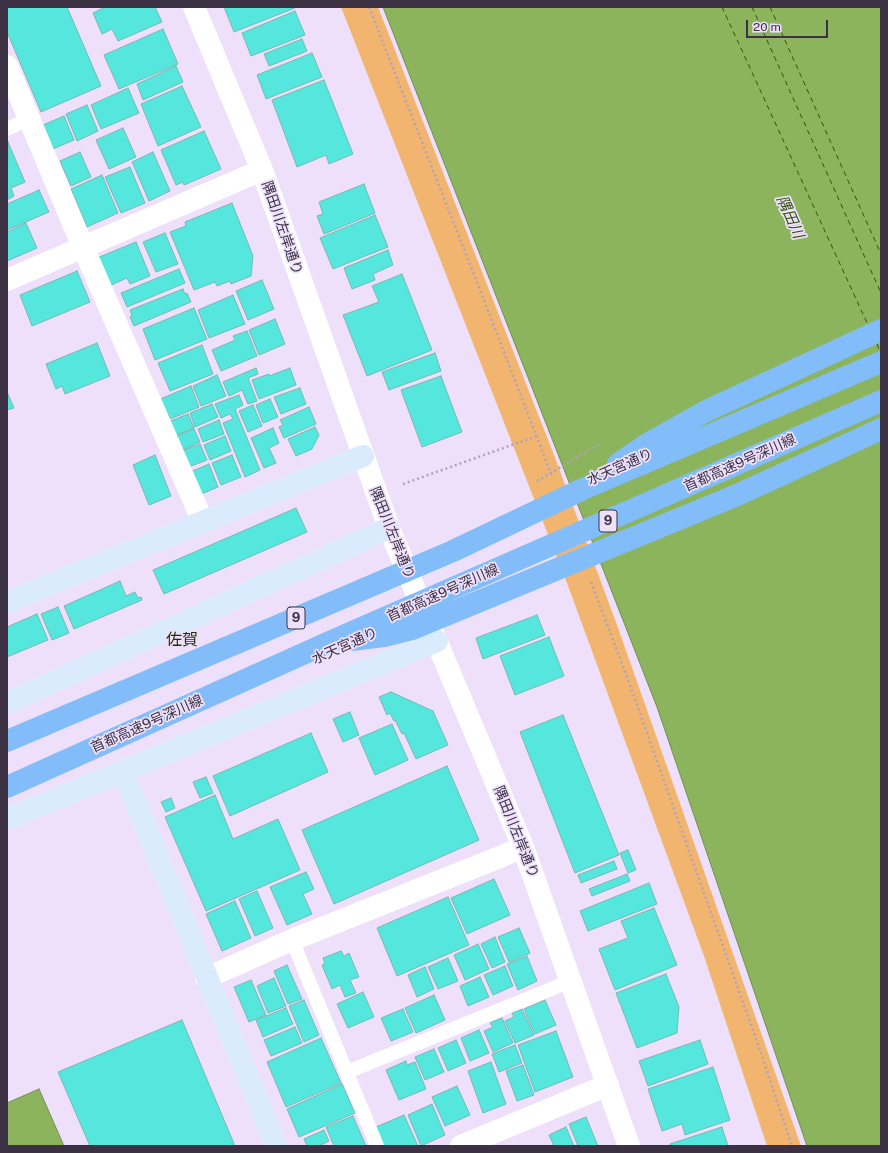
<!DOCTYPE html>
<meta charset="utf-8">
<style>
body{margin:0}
#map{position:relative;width:888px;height:1153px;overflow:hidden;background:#eee0fa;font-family:"Public Sans",sans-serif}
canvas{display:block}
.frame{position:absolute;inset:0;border:8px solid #3b3143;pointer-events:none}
.scale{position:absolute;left:746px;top:20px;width:82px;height:18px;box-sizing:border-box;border:2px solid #3b3143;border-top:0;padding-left:5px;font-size:12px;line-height:14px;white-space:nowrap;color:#3b3143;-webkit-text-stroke:3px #eee0fa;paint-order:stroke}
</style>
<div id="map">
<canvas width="888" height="1153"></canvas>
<div class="frame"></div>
<div class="scale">20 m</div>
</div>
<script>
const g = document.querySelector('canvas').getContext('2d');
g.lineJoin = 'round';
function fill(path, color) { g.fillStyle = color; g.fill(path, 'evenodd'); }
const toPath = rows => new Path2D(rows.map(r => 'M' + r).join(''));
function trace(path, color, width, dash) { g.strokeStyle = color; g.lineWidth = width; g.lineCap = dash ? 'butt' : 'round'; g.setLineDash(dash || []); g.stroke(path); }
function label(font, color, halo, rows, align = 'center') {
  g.font = font + ' "Public Sans","Noto Sans JP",sans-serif'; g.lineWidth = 3.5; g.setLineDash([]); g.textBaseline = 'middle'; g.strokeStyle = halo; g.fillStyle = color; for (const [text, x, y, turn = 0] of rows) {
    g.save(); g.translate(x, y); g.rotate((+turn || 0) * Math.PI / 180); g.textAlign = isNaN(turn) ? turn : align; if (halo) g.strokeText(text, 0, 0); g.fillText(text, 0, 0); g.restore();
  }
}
fill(toPath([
 [341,7,378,7,554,455,617,625,801,1146,767,1146,704,956,567,583]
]), '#f1b56f');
const water = toPath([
 [383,7,881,7,881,1146,807,1146,657,707,383,7],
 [39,1089,64,1146,7,1146,7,1103,39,1089]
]);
fill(water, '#8bb45d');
trace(water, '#738d55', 1);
trace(toPath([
 [722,7,868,325],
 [752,7,881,293],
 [770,7,881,254],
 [877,344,880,352]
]), '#365012', 1, [5, 4]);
const building = toPath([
 [7,7,67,7,101,86,41,112,7,32,7,7],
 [103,7,155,7,162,22,118,41,112,29,102,34,93,13,103,8,103,7],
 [224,7,295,7,295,8,234,32,224,7],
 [295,11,305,35,251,56,242,33,295,11],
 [163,29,178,64,119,89,104,55,163,29],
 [302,39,307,51,269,66,264,54,302,39],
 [312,53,322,77,266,99,257,75,312,53],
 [176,66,183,82,143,100,137,84,176,66],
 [324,80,353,154,329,164,326,155,297,167,272,100,324,80],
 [182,86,201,127,158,146,141,104,182,86],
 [128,88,139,113,101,129,91,105,128,88],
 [87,105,98,131,77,141,66,114,87,105],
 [64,116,74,140,53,149,43,125,64,116],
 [123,128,136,157,109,169,96,140,123,128],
 [204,131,221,169,184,185,183,182,176,185,161,150,204,131],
 [8,142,25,182,11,188,14,196,7,200,8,142],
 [80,152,91,177,71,186,60,161,80,152],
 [153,152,170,191,149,201,132,162,153,152],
 [130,167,145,203,121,213,105,177,130,167],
 [102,175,118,213,87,227,71,189,102,175],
 [364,184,375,213,324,234,317,216,323,214,319,202,364,184],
 [39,190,49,212,7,230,7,204,39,190],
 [232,203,253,256,251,276,231,284,230,281,217,286,215,282,194,290,170,232,186,226,185,222,232,203],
 [375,215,388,247,333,269,320,238,375,215],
 [26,223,37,248,7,261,7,232,26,223],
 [165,233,178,264,156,272,143,242,165,233],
 [136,242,150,276,130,284,127,278,109,286,97,258,136,242],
 [388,250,393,265,373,274,375,280,352,289,344,268,388,250],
 [179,269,185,283,127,307,121,293,179,269],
 [77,271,90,302,32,326,20,295,77,271],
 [402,274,432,350,367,376,343,315,379,302,372,286,402,274],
 [262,280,274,309,248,320,236,291,262,280],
 [183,289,185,294,187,293,191,302,134,326,130,317,132,316,130,310,183,289],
 [233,295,245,324,209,338,198,310,233,295],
 [194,308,207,339,155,360,143,329,194,308],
 [275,319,285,344,259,355,249,330,275,319],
 [247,331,257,356,221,371,212,350,235,340,233,336,247,331],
 [97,343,110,376,65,394,62,386,56,389,46,364,97,343],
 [202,345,213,374,170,391,158,363,202,345],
 [435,353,441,371,389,390,382,372,435,353],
 [256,368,258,374,248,378,257,401,248,404,242,390,229,396,223,382,256,368],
 [290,368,296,385,259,399,252,380,269,374,269,376,290,368],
 [217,375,226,396,201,406,193,386,217,375],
 [441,376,462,432,422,447,401,390,441,376],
 [191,386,199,407,170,419,168,414,164,415,158,400,191,386],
 [300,388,306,404,281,414,274,397,300,388],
 [7,392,14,408,7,410,7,392],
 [239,395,243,405,235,409,260,470,245,477,223,423,233,419,230,414,221,418,215,404,239,395],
 [270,399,278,417,263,423,256,405,270,399],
 [212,404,218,417,195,427,190,413,212,404],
 [253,405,262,426,248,432,239,411,253,405],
 [309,407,316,424,284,438,279,427,283,425,280,420,309,407],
 [188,414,194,428,174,436,168,422,188,414],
 [219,420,224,434,203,442,198,429,219,420],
 [315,427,319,435,312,449,296,456,288,439,315,427],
 [273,428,279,443,269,448,276,463,264,468,251,438,273,428],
 [194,429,200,442,180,451,174,437,194,429],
 [225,436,231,451,210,460,204,445,225,436],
 [200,444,207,460,186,468,179,452,200,444],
 [155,455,171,496,149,505,133,465,155,455],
 [232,455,241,477,221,485,212,463,232,455],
 [209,464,218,487,197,496,188,473,209,464],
 [296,508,307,532,164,594,153,570,296,508],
 [120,581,126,596,135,592,138,598,141,597,142,600,74,629,64,606,120,581],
 [58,607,69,633,52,640,41,614,58,607],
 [37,614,48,640,7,657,7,627,37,614],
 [537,615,545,635,483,659,476,638,537,615],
 [549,637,564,676,515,695,500,656,549,637],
 [391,692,433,711,448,745,416,759,404,733,402,734,395,720,394,721,390,713,387,715,379,697,391,692],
 [350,712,359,735,343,742,333,719,350,712],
 [563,715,619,855,575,873,520,732,563,715],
 [392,724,408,760,375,775,359,738,392,724],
 [311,733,328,772,230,816,213,776,311,733],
 [447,766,479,840,334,904,302,830,447,766],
 [206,777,213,793,200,798,193,782,206,777],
 [215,795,233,839,278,819,300,870,206,911,165,817,215,795],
 [171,798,175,808,166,812,161,802,171,798],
 [628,850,636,870,628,873,620,853,628,850],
 [614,861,617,869,581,883,578,875,614,861],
 [306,872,314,889,303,894,312,914,287,925,270,887,306,872],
 [627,874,630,881,592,896,589,889,627,874],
 [494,879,510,915,467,934,451,898,494,879],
 [649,883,657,904,588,931,580,911,649,883],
 [257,891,273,928,255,936,239,899,257,891],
 [448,897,469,945,397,976,377,928,448,897],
 [235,901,251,938,222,951,206,914,235,901],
 [654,908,677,965,615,990,599,949,628,938,621,921,654,908],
 [519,928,530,953,509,962,498,937,519,928],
 [495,937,505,962,492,968,481,944,495,937],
 [478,944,489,969,465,980,454,955,478,944],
 [341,951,344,956,349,953,359,977,350,980,356,993,345,997,340,985,332,989,322,965,325,964,323,958,341,951],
 [527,956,537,981,518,990,507,964,527,956],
 [448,958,458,981,438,989,428,967,448,958],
 [287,965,302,999,288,1004,274,971,287,965],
 [505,966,513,986,493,995,484,975,505,966],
 [425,967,434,989,417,997,408,975,425,967],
 [666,974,679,1007,677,1033,637,1048,616,993,666,974],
 [480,977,489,997,468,1006,460,986,480,977],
 [274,978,286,1006,268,1013,257,986,274,978],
 [251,980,266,1015,249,1022,234,987,251,980],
 [363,992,374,1017,348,1028,337,1004,363,992],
 [434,995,445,1020,416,1033,405,1008,434,995],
 [304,1000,319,1035,304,1042,289,1006,304,1000],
 [545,1000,556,1025,535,1034,524,1009,545,1000],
 [286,1008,293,1024,263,1037,256,1020,286,1008],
 [403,1009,413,1032,391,1041,381,1018,403,1009],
 [522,1009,534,1035,515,1043,505,1021,514,1017,512,1013,522,1009],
 [502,1018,513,1043,493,1052,484,1031,493,1027,490,1023,502,1018],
 [182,1020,235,1146,90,1146,58,1072,182,1020],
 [295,1027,302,1043,271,1056,264,1040,295,1027],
 [479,1030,489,1053,470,1061,461,1038,479,1030],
 [556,1031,573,1077,535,1092,518,1045,556,1031],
 [321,1038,341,1083,286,1107,267,1062,321,1038],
 [456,1040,466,1063,448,1071,438,1048,456,1040],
 [700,1040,708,1064,648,1086,639,1061,700,1040],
 [515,1045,522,1063,499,1072,492,1054,515,1045],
 [434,1049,444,1072,425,1080,415,1057,434,1049],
 [406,1061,407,1065,415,1062,426,1089,399,1100,386,1070,406,1061],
 [491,1062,506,1104,483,1113,468,1071,491,1062],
 [523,1065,534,1095,517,1101,506,1071,523,1065],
 [713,1067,730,1120,685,1135,682,1124,662,1131,648,1089,713,1067],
 [342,1084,355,1113,299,1137,287,1109,342,1084],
 [457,1086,470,1115,445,1126,432,1097,457,1086],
 [432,1104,445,1135,421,1146,408,1115,432,1104],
 [404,1115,418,1146,384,1146,376,1127,404,1115],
 [353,1116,366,1146,334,1146,326,1127,353,1116],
 [586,1117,598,1146,578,1146,569,1124,586,1117],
 [566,1127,574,1146,554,1146,549,1135,566,1127],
 [722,1127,728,1146,670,1146,670,1144,722,1127],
 [324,1130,329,1141,319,1146,307,1146,304,1139,324,1130]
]);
fill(building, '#55e7de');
trace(building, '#79b7b2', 1);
trace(toPath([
 [369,7,471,267,552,476],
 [537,481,600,444],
 [403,484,537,436],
 [591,582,626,674,761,1053,792,1146]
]), '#afa2b9', 2.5, [2, 3]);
trace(toPath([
 [7,129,29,119],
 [292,940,377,1146],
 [347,1072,571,981]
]), '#fff', 14);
trace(toPath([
 [194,7,262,170,389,528,523,847,629,1146],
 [7,66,83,247,203,522],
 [7,280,262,170],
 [206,978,292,940,500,857,523,847],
 [461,1146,608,1085]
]), '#fff', 22);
trace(toPath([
 [7,602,363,456],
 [7,703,389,528],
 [123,772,276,1146],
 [7,819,437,641]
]), '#daebfd', 22);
trace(toPath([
 [618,464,647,444,706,411,881,330],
 [352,640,384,636,412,629,737,495,881,429],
 [7,741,453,551,583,489,881,362],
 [7,787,334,640,881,401]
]), '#82bdf9', 22);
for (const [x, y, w] of [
 [608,521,18],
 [296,618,18]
]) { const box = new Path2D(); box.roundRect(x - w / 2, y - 11, w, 22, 3); g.fillStyle = '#eee0fa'; g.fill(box); trace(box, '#3b3143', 1); }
label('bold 13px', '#3b3143', null, [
 ["9",608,521],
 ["9",296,618]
]);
label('14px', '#3b3143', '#eee0fa', [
 ["隅田川左岸通り",282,228,71],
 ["首都高速9号深川線",740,463,-24],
 ["水天宮通り",620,467,-24],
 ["隅田川左岸通り",392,533,68],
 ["首都高速9号深川線",443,593,-24],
 ["水天宮通り",345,646,-24],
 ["首都高速9号深川線",147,724,-24],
 ["隅田川左岸通り",516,832,68]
]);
label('italic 15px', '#365012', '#eee0fa', [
 ["隅田川",790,217,66]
]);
label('16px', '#1d3100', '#eee0fa', [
 ["佐賀",182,640]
]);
</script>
